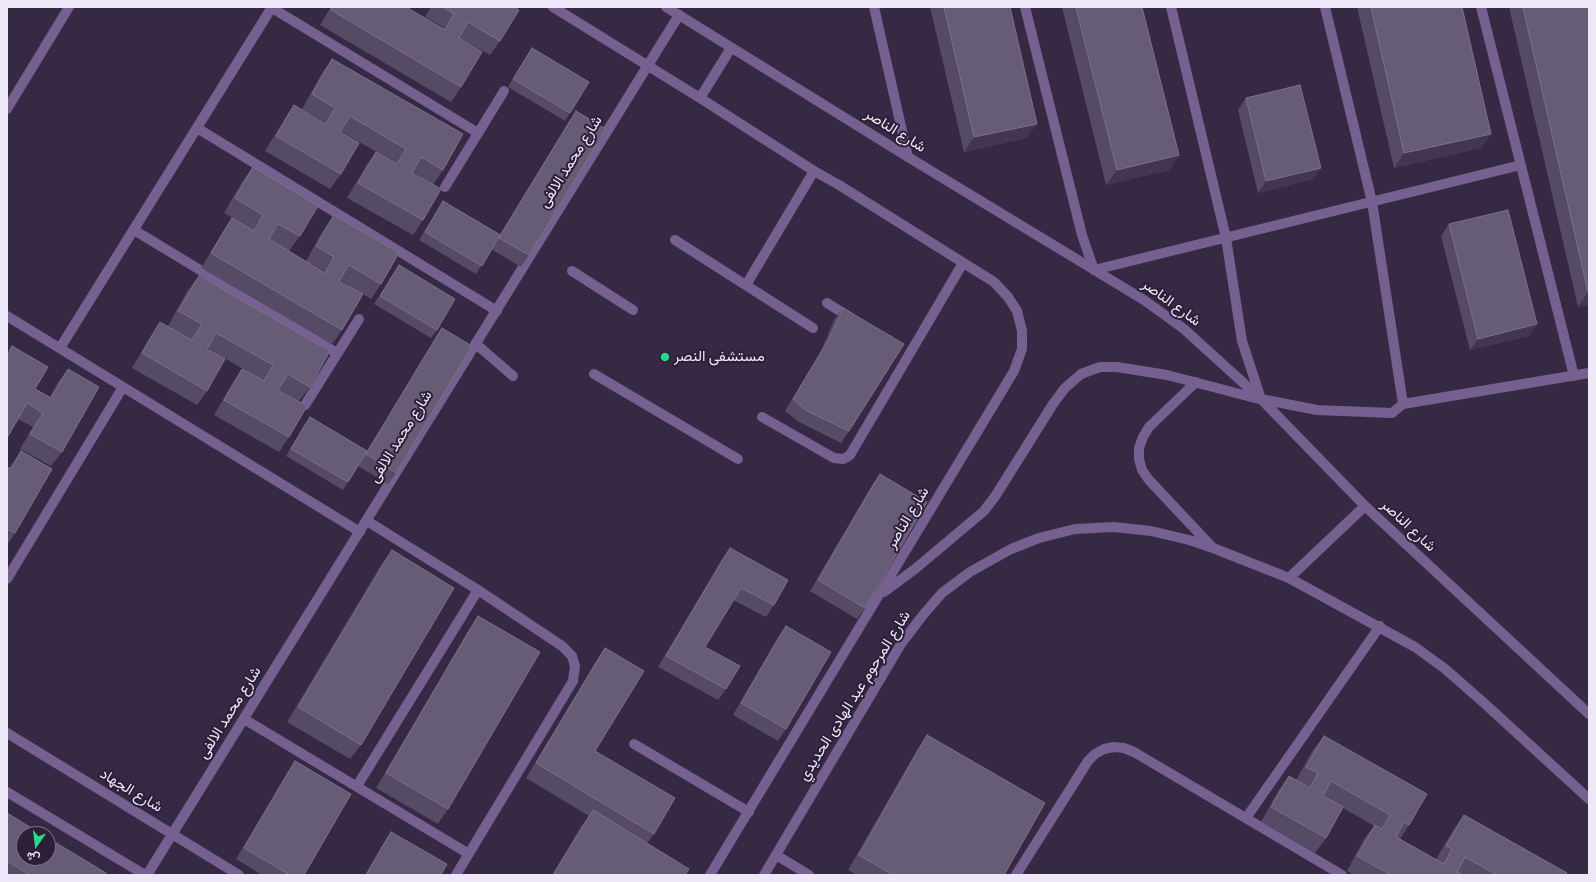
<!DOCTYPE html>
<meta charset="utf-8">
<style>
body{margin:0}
#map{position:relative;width:1596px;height:882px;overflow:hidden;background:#352943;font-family:Signika,Vazirmatn,sans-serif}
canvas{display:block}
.frame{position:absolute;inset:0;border:8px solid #eee7f8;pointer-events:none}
.north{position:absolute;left:16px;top:826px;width:40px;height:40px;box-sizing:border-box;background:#2b2038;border:1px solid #797085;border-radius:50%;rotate:194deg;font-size:11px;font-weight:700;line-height:16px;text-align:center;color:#eee7f8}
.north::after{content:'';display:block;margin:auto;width:14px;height:18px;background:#27d885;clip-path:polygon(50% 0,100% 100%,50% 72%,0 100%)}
</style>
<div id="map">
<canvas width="1596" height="882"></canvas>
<div class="frame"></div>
<div class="north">ش</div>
</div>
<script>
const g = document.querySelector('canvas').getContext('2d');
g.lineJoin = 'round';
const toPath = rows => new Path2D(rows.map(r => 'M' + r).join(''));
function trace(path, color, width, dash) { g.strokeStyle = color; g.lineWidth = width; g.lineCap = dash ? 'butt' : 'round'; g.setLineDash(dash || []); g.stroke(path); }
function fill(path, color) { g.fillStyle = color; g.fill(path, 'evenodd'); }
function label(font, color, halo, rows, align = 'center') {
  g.font = font + ' Signika,Vazirmatn,sans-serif'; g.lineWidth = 4; g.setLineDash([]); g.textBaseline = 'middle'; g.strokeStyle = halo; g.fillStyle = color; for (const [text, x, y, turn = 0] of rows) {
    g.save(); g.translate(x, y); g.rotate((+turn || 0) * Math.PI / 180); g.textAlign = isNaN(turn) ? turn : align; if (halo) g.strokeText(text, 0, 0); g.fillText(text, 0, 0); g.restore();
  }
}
trace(toPath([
 [445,187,504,91],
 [675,240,813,328],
 [572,271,633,310],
 [746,285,814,171],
 [827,303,851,318],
 [476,344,513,376],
 [594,374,738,459],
 [305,405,359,319],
 [762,417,834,458,843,459,847,457,850,455,963,263],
 [634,744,749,812]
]), '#75608f', 10);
trace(toPath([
 [874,7,908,157],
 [1025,7,1082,235,1094,270,1521,165],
 [1171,7,1226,238,1242,341,1261,399,1317,410,1392,413,1403,404,1589,373],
 [1325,7,1372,202,1403,404],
 [1481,7,1574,376],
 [272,8,478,133],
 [7,109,69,7],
 [197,128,497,311],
 [134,230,337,353],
 [7,316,360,532],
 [60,348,272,7],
 [367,521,478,590,562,646,572,656,575,666,573,681,456,875],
 [7,579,123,387],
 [244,719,469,854],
 [7,733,239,875],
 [357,786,478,590],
 [7,792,145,875],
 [1246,818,1380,626],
 [776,855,809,875],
 [147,875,679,15],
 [1016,875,1088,761,1095,754,1104,749,1114,747,1124,748,1134,752,1342,875]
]), '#75608f', 10);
trace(toPath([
 [553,7,700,98,814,171,839,185,994,282,1008,297,1017,311,1022,331,1022,349,1014,371,710,875],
 [666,7,908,157,1144,300,1184,329,1261,399,1365,506,1589,714],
 [700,98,731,48],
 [1196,382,1149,427,1143,437,1139,448,1139,459,1142,470,1149,480,1211,546],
 [1289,578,1365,506],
 [884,592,915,569,984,511,996,495,1053,404,1065,388,1081,374,1100,367,1117,367,1167,375,1259,399],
 [764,875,901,644,923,615,942,593,970,572,1011,549,1039,538,1075,529,1114,527,1151,531,1189,540,1213,548,1289,578,1415,647,1444,668,1484,703,1589,799]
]), '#75608f', 10);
fill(toPath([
 [331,7,406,7,443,29,444,28,425,17,431,7,514,7,500,41,490,55,459,38,461,87,451,102,320,25],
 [930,7,1010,7,1027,138,964,152],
 [1062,7,1142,7,1179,155,1169,170,1106,185],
 [1357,7,1462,7,1491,134,1481,148,1394,168],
 [1509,7,1589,7,1589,304,1578,307],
 [532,48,570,113,565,121,508,87],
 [332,59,443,170,433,185,412,172,423,220,413,235,347,198,366,166,376,152,396,163,340,131,341,174,330,189,265,151,284,120,294,105,324,123,325,122,302,109,322,73],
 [1246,98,1321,168,1313,179,1258,193,1238,110],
 [576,111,529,255,521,267,491,249,476,274,419,240,443,201,500,234,568,123],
 [253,167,300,236,289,251,269,239,324,272,324,271,306,261,324,229,334,215,381,284,371,299,340,280,339,281,342,330,332,344,201,268,222,233,232,218,253,230,224,213,242,182],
 [1449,224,1537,324,1529,336,1470,350,1441,236],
 [399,265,437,330,431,338,374,304],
 [199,276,310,387,299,401,278,389,289,437,279,452,214,415,232,384,242,369,262,380,207,348,207,391,197,405,132,368,150,337,160,322,191,340,191,339,168,326,188,290],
 [843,308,849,431,841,443,799,422,785,411,821,351,834,320],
 [442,328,396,473,388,484,358,466,343,490,286,456,304,425,310,417,367,451,434,340],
 [12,346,35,389,50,397,57,384,68,369,62,452,51,466,20,449,33,427,18,419,7,438,7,354],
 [21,451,15,533,7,545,7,467,9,468],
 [880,474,865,608,857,619,810,591,872,485],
 [730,548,774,605,766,617,733,600,705,647,726,689,718,700,658,667,722,559],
 [392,550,361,745,350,759,287,722,381,565],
 [478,616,448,809,438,824,376,788,468,631],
 [786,626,786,729,778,741,733,715,778,637],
 [605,648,595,751,654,834,647,843,685,875,552,875,582,825,589,816,526,778,595,663],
 [927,735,1004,875,857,875,848,870,917,750],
 [1324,736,1409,825,1400,839,1436,859,1454,829,1464,815,1566,875,1354,875,1347,871,1364,839,1374,826,1343,808,1326,838,1315,853,1261,822,1278,791,1289,776,1296,780,1313,750],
 [295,761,304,875,262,875,236,859,287,773],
 [7,813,105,875,7,875],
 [391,832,441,875,365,875,383,844]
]), '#564b65');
fill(toPath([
 [1037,124,1027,138,964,152,974,137],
 [1491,134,1481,148,1394,168,1404,153],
 [1179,155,1169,170,1106,185,1117,170],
 [1321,168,1313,179,1258,193,1266,181],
 [1588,292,1589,292,1589,304,1578,307],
 [1537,324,1529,336,1470,350,1478,339]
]), '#423651');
const building = toPath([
 [332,7,406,7,445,30,454,14,443,7,514,7,519,10,500,41,468,22,459,38,482,52,461,87,331,10,332,7],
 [944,7,1010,7,1037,124,974,137,944,7],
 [1076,7,1142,7,1179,155,1117,170,1076,7],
 [1371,7,1462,7,1491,134,1404,153,1371,7],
 [1523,7,1589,7,1589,292,1588,292,1523,7],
 [532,48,589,82,570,113,513,79,532,48],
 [332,59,463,134,443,170,421,157,412,173,441,189,423,220,358,183,376,152,397,164,406,149,350,116,340,132,359,143,341,174,276,136,294,105,326,124,335,108,312,94,332,59],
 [1300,85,1321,168,1266,181,1246,98,1300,85],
 [576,111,606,129,529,255,499,238,576,111],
 [253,167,318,206,300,236,278,224,269,239,325,273,334,257,316,246,334,215,399,253,381,284,349,265,339,281,363,294,342,330,211,253,232,218,254,231,263,215,235,198,253,167],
 [443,201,500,235,482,266,425,232,443,201],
 [1508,210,1537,324,1478,339,1449,224,1508,210],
 [399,265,455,299,437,330,380,296,399,265],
 [199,276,330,351,310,387,288,374,278,390,307,406,289,437,224,400,242,369,264,381,273,365,216,333,207,349,225,359,207,391,142,353,160,322,192,340,202,324,178,311,199,276],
 [843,308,904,344,849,431,807,411,793,399,829,339,843,308],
 [442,328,472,346,396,473,366,454,442,328],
 [12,346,48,367,35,389,51,398,68,369,99,387,62,452,30,434,43,413,27,403,7,438,7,356,12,346],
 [310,417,367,451,348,482,291,449,310,417],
 [21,451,52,469,15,533,7,529,7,467,11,469,21,451],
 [880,474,927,502,865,608,818,580,880,474],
 [730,548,788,580,774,605,741,588,705,647,740,666,726,689,666,656,730,548],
 [392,550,454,588,361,745,298,707,392,550],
 [478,616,540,652,448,809,386,773,478,616],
 [786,626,831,652,786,729,741,703,786,626],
 [605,648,644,671,595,751,675,798,654,834,536,763,605,648],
 [927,735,1045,803,1004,875,893,875,859,855,927,735],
 [1324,736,1427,794,1409,825,1404,822,1396,837,1444,864,1452,849,1446,846,1464,815,1567,873,1566,875,1497,875,1465,857,1457,872,1463,875,1391,875,1357,856,1375,825,1382,829,1390,815,1331,781,1323,796,1343,807,1326,838,1271,807,1289,776,1310,788,1318,773,1306,767,1324,736],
 [295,761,351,794,304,875,290,875,244,848,295,761],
 [593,810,689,869,685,875,553,875,593,810],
 [7,813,41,834,24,834,24,858,48,858,48,838,106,873,105,875,30,875,7,861,7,813],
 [391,832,447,864,441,875,366,875,391,832]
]);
fill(building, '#675c75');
trace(building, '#7c7189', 1);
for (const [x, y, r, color] of [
 [665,357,5,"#27d885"]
]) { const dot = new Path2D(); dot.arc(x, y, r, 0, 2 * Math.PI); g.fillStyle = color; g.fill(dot); trace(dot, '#2b2038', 1.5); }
label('15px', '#eee7f8', '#2b2038', [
 ["شارع الناصر",895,131,32],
 ["شارع محمد الالفى",571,162,-58],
 ["شارع الناصر",1171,303,36],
 ["شارع محمد الالفى",401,437,-58],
 ["شارع الناصر",908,518,-59],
 ["شارع الناصر",1408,526,43],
 ["شارع المرحوم عبد الهادى الحديدي",855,696,-58],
 ["شارع محمد الالفى",230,713,-58],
 ["شارع الجهاد",131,791,31]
]);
label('15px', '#eee7f8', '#2b2038', [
 ["مستشفى النصر",674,357]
], 'left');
</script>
